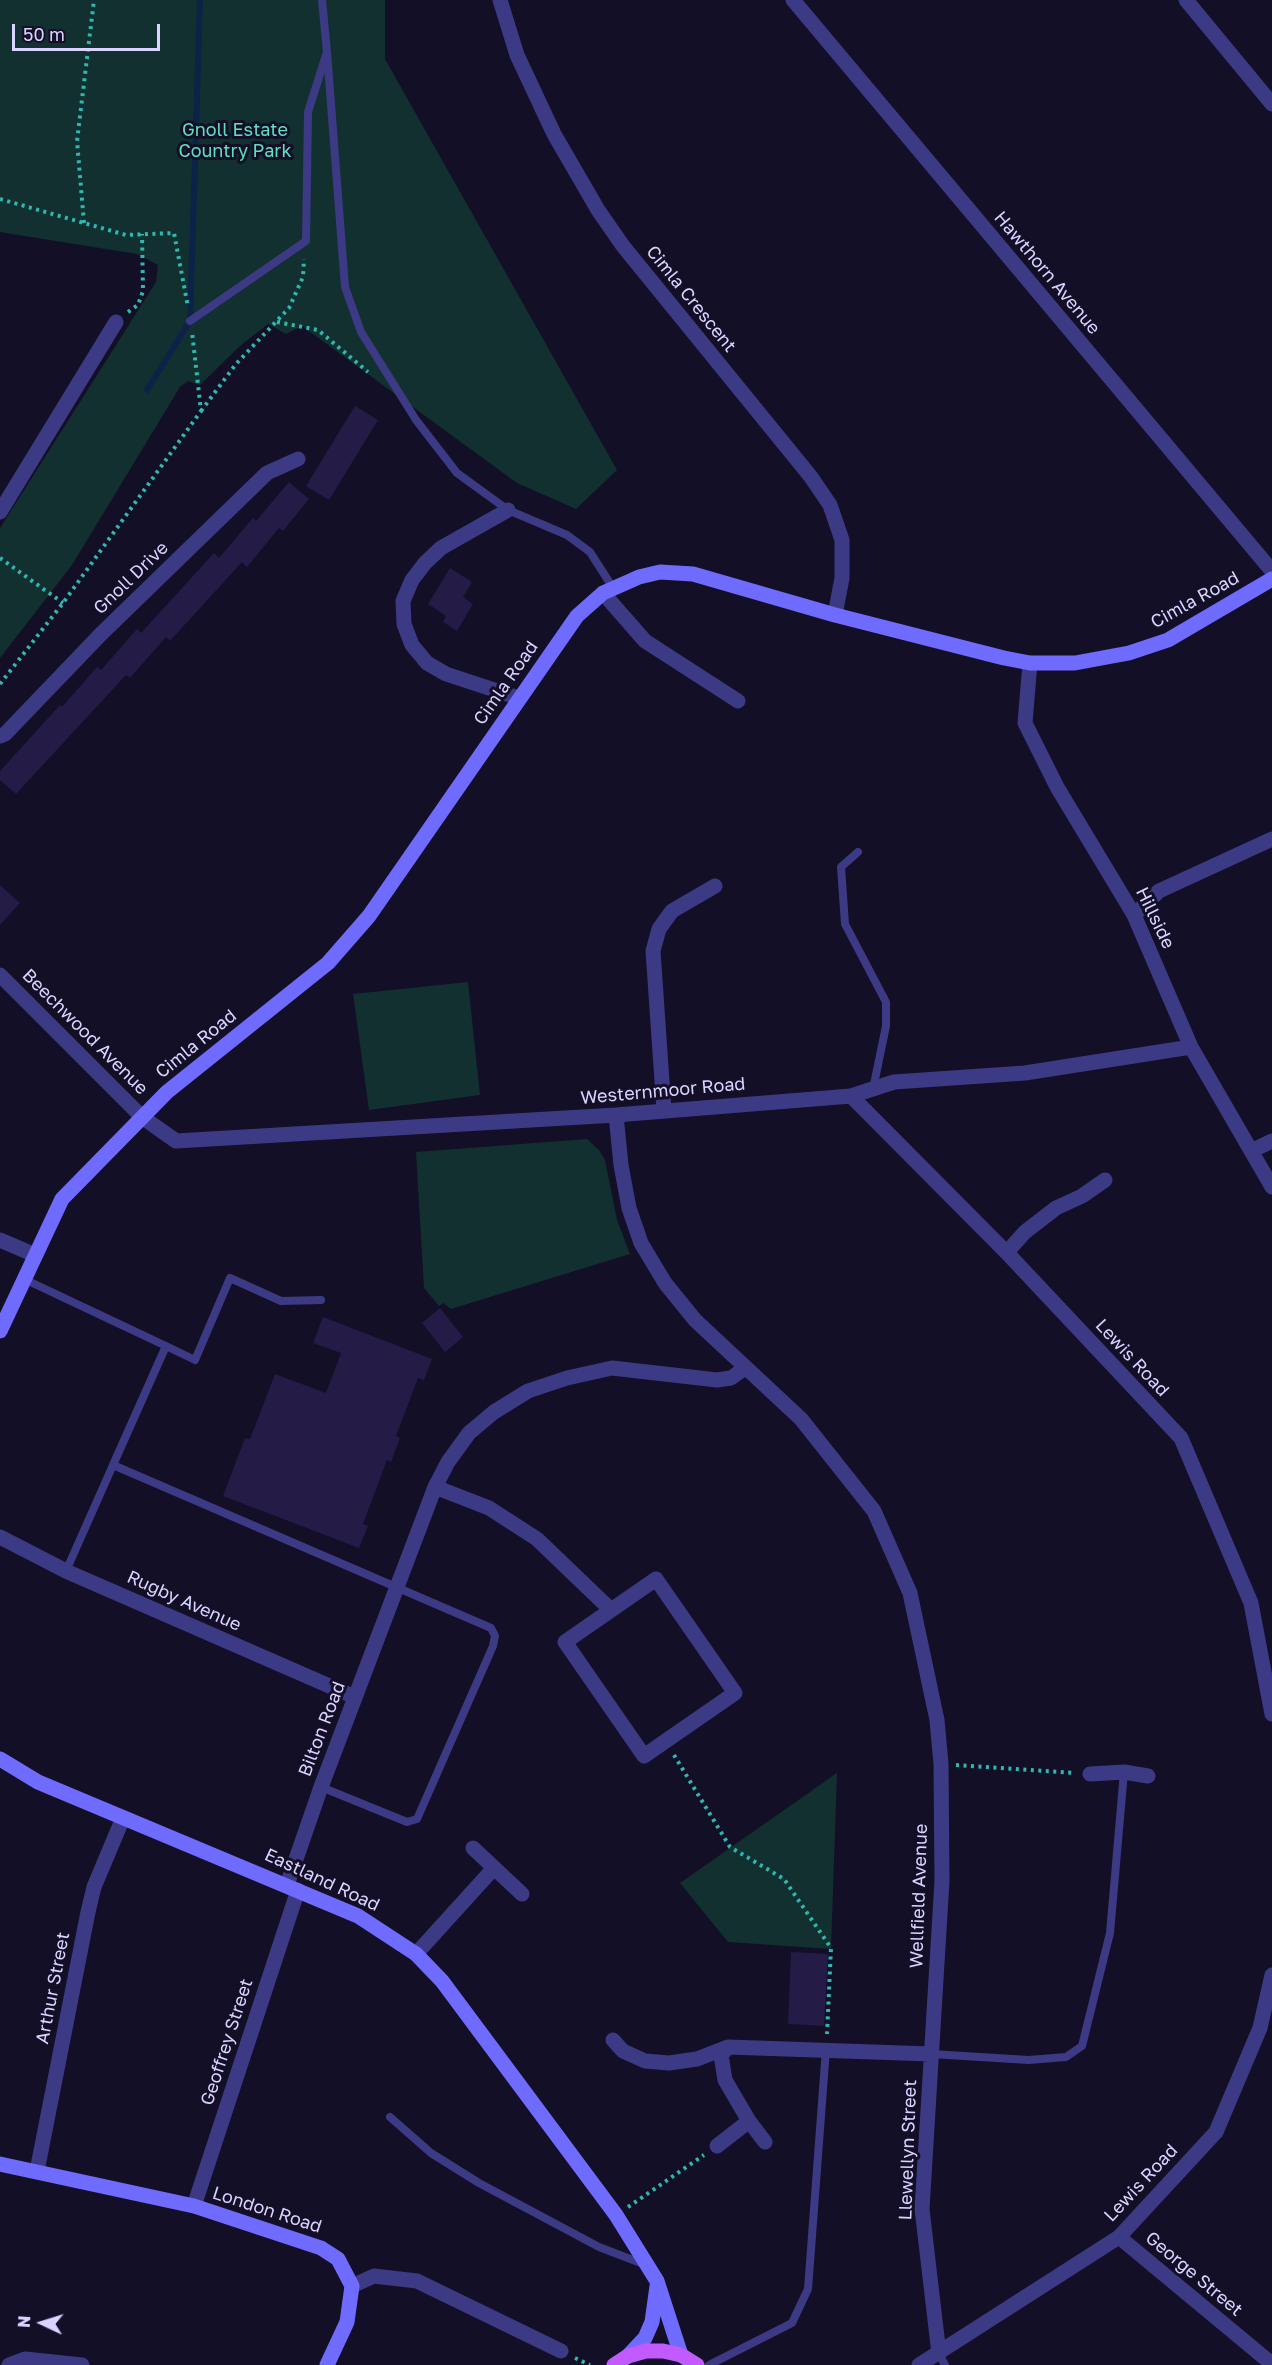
<!DOCTYPE html>
<style>
body{margin:0}
#map{position:relative;width:1272px;height:2365px;overflow:hidden;background:#130f26;font-family:"Golos Text",sans-serif}
canvas{display:block}
.north{position:absolute;left:12px;top:2293px;width:60px;height:60px;-webkit-text-stroke:4px #130f26;paint-order:stroke;rotate:274deg;font-size:16px;font-weight:700;line-height:24px;text-align:center;color:#d9d4ff}
.north::after{content:'';display:block;margin:auto;width:21px;height:27px;background:#d9d4ff;clip-path:polygon(50% 0,100% 100%,50% 72%,0 100%)}
.scale{position:absolute;left:12px;top:24px;width:148px;height:27px;box-sizing:border-box;border:3px solid #d9d4ff;border-top:0;padding-left:8px;font-size:18px;line-height:21px;white-space:nowrap;color:#d9d4ff;-webkit-text-stroke:4px #130f26;paint-order:stroke}
</style>
<div id="map">
<canvas width="1272" height="2365"></canvas>
<div class="north">N</div>
<div class="scale">50 m</div>
</div>
<script>
const g = document.querySelector('canvas').getContext('2d');
g.lineJoin = 'round';
function fill(path, color) { g.fillStyle = color; g.fill(path, 'evenodd'); }
const toPath = rows => new Path2D(rows.map(r => 'M' + r).join(''));
function trace(path, color, width, dash) { g.strokeStyle = color; g.lineWidth = width; g.lineCap = dash ? 'butt' : 'round'; g.setLineDash(dash || []); g.stroke(path); }
function label(font, color, halo, rows, align = 'center') {
  g.font = font + ' "Golos Text",sans-serif'; g.lineWidth = 6; g.setLineDash([]); g.textBaseline = 'middle'; g.strokeStyle = halo; g.fillStyle = color; for (const [text, x, y, turn = 0] of rows) {
    g.save(); g.translate(x, y); g.rotate((+turn || 0) * Math.PI / 180); g.textAlign = isNaN(turn) ? turn : align; if (halo) g.strokeText(text, 0, 0); g.fillText(text, 0, 0); g.restore();
  }
}
fill(toPath([
 [0,0,385,0,385,59,617,470,576,509,517,483,302,326,286,334,268,324,240,346,200,385,188,381,180,387,72,565,0,658,0,528,156,282,158,265,137,254,0,232],
 [468,982,480,1095,369,1110,353,994],
 [587,1139,599,1150,605,1160,617,1220,630,1254,451,1309,443,1303,439,1306,424,1288,416,1152],
 [837,1773,831,1949,728,1942,680,1883]
]), '#12302f');
trace(toPath([
 [147,390,190,321,200,0]
]), '#0c2248', 6);
fill(toPath([
 [355,406,378,420,329,500,306,486],
 [289,482,309,499,283,531,279,528,247,567,242,562,170,641,166,637,130,678,126,675,16,794,0,780,0,771,60,705,62,707,97,667,101,670,137,629,141,633,214,553,219,558,253,518,256,521],
 [450,568,472,582,463,597,473,604,457,631,443,622,446,616,428,604],
 [0,885,20,903,0,925],
 [440,1308,463,1337,445,1352,422,1323],
 [323,1317,432,1359,424,1380,418,1378,396,1436,400,1438,391,1462,387,1460,363,1524,368,1526,359,1548,223,1496,245,1438,250,1439,275,1374,326,1393,341,1353,313,1343],
 [791,1952,828,1954,824,2026,788,2024]
]), '#241b47');
trace(toPath([
 [0,199,126,235,174,233,188,307],
 [84,223,77,141,94,0],
 [128,312,138,305,143,291,142,234],
 [277,322,318,330,368,372],
 [201,411,236,364,289,308,303,277,304,259],
 [0,558,63,603],
 [0,684,63,603,201,411,192,332],
 [674,1755,730,1847,784,1879,831,1948,827,2034],
 [956,1765,1074,1773],
 [628,2207,704,2155],
 [575,2358,590,2365]
]), '#2fb8b0', 4, [3, 4.5]);
trace(toPath([
 [327,52,345,287,361,332,416,420,457,473,508,510,567,535,590,552,613,588],
 [190,321,306,241,308,112,327,52,322,0],
 [858,852,841,867,845,924,886,1002,886,1026,873,1089],
 [24,1279,166,1346],
 [113,1465,166,1346,195,1360,230,1278,281,1301,321,1300],
 [66,1571,113,1465,491,1628,495,1636,493,1646,417,1819,407,1822,321,1787],
 [931,2054,1029,2060,1066,2057,1082,2046,1110,1933,1124,1772],
 [390,2117,431,2153,479,2183,599,2247,646,2265],
 [939,2354,945,2365],
 [709,2365,792,2323,808,2289,826,2049]
]), '#3d3a85', 8);
trace(toPath([
 [500,0,517,55,554,134,598,210,623,246,811,477,830,505,842,540,842,578,835,615],
 [793,0,1272,571],
 [1186,0,1272,104],
 [508,510,441,548,425,563,412,580,403,601,404,624,412,645,427,663,446,674,519,698],
 [0,512,116,322],
 [603,593,645,641,738,701],
 [1030,663,1025,723,1057,787,1134,915,1191,1047,1272,1187],
 [0,736,5,734,101,634,267,473,298,459],
 [1134,915,1159,891,1272,839],
 [0,975,142,1117,176,1141,616,1115,851,1096,894,1082,1025,1073,1191,1047],
 [851,1096,1010,1256,1181,1438,1251,1603,1272,1714],
 [664,1110,653,951,659,929,672,911,715,886],
 [616,1115,621,1165,629,1208,641,1243,665,1283,695,1320,801,1419,874,1511,910,1593,937,1720,941,1764,942,1881,922,2209,939,2354],
 [1251,1151,1272,1141],
 [0,1240,35,1255],
 [1007,1252,1025,1232,1056,1208,1082,1196,1105,1180],
 [435,1487,489,1508,537,1539,611,1610],
 [0,1537,66,1571,355,1697],
 [656,1579,735,1693,644,1756,565,1642,656,1579],
 [1090,1774,1124,1772,1148,1776],
 [473,1848,522,1894],
 [287,1885,321,1787,435,1487,448,1462,469,1433,494,1412,528,1391,567,1378,612,1368,717,1380,731,1378,745,1368],
 [416,1954,494,1868],
 [613,2040,623,2051,645,2061,669,2063,697,2059,728,2047,931,2054],
 [728,2047,721,2055,725,2080,749,2121,765,2142],
 [717,2146,749,2121],
 [37,2171,88,1912,94,1887,123,1818],
 [194,2206,298,1890],
 [1119,2237,1272,2364],
 [352,2286,374,2276,417,2281,561,2351],
 [9,2365,25,2359,82,2365],
 [919,2365,1119,2237,1216,2132,1260,2028,1272,1975]
]), '#3d3a85', 15);
trace(toPath([
 [0,1331,62,1199,167,1092,328,963,369,916,577,616,603,593,639,577,660,572,693,574,835,615,1004,658,1030,663,1075,663,1129,653,1168,640,1272,579],
 [0,1759,38,1782,358,1916,416,1954,442,1981,616,2215,657,2281,681,2355],
 [0,2164,194,2206,321,2248,338,2259,352,2286,347,2322,327,2365],
 [628,2356,645,2338,652,2322,657,2286]
]), '#6f6bff', 15);
trace(toPath([
 [614,2365,628,2356,646,2351,663,2351,681,2355,697,2365]
]), '#c25bff', 15);
label('18px', '#5fe0c0', '#130f26', [
 ["Gnoll Estate",235,130],
 ["Country Park",235,151]
]);
label('18px', '#d9d4ff', '#130f26', [
 ["Hawthorn Avenue",1047,273,50],
 ["Cimla Crescent",691,299,51],
 ["Gnoll Drive",131,578,-44],
 ["Cimla Road",1195,600,-29],
 ["Cimla Road",506,683,-55],
 ["Hillside",1155,918,64],
 ["Beechwood Avenue",85,1032,45],
 ["Cimla Road",196,1044,-39],
 ["Westernmoor Road",663,1091,-5],
 ["Lewis Road",1132,1358,47],
 ["Rugby Avenue",184,1601,24],
 ["Bilton Road",322,1729,-69],
 ["Eastland Road",322,1880,25],
 ["Wellfield Avenue",919,1896,-88],
 ["Arthur Street",53,1988,-79],
 ["Geoffrey Street",227,2042,-72],
 ["Llewellyn Street",908,2150,-88],
 ["Lewis Road",1141,2183,-47],
 ["London Road",267,2210,18],
 ["George Street",1194,2274,40]
]);
</script>
